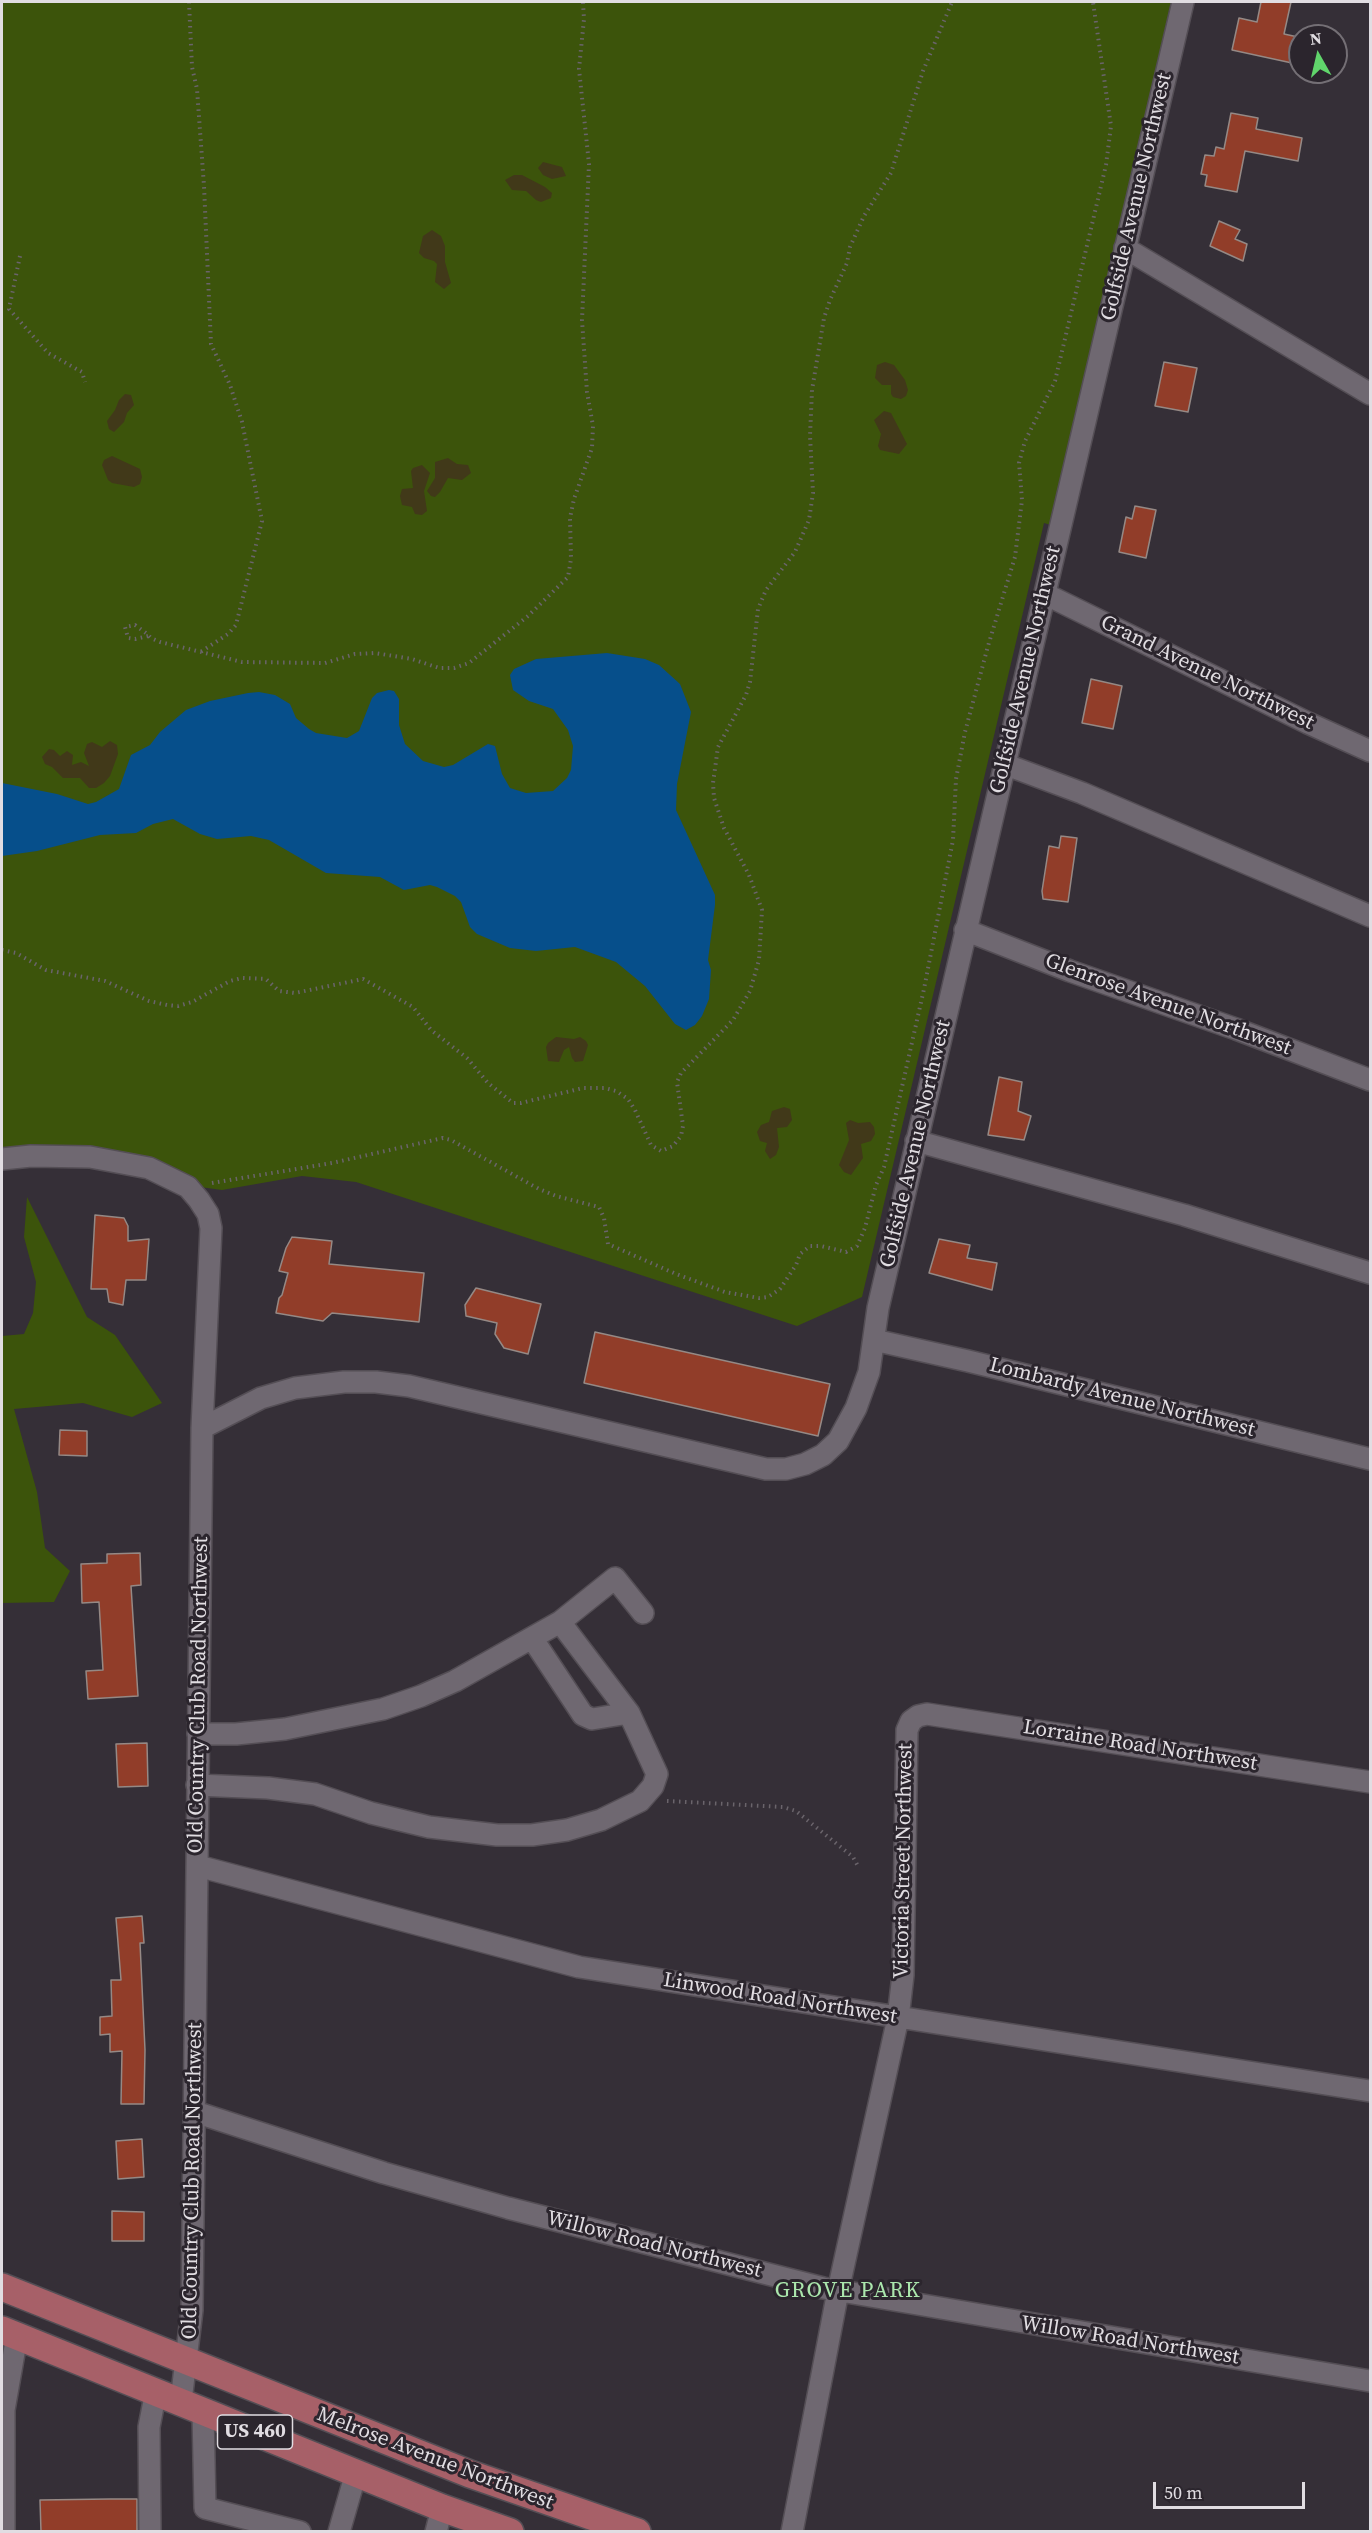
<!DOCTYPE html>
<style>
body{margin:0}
#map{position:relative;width:1372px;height:2533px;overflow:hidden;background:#352f37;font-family:"Source Serif 4",serif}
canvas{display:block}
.frame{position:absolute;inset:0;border:3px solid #e1dde2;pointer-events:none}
.north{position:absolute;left:1288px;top:24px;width:60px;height:60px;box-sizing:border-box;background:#2b252d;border:2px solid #746f75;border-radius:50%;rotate:352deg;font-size:16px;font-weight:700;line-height:24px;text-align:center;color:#e1dde2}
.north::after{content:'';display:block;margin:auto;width:21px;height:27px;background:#60d56b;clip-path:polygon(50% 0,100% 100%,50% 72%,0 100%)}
.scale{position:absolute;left:1153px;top:2482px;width:152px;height:27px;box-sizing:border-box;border:3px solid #e1dde2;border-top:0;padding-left:8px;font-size:18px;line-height:21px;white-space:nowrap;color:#e1dde2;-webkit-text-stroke:4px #2b252d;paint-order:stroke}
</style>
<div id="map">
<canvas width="1372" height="2533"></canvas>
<div class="frame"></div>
<div class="north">N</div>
<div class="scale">50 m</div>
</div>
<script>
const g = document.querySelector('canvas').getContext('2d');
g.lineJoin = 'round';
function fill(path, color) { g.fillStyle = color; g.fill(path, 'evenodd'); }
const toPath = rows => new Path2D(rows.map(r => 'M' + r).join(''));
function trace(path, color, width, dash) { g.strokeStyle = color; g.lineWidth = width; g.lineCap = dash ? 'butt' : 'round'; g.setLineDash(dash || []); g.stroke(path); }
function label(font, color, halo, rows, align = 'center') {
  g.font = font + ' "Source Serif 4",serif'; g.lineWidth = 6; g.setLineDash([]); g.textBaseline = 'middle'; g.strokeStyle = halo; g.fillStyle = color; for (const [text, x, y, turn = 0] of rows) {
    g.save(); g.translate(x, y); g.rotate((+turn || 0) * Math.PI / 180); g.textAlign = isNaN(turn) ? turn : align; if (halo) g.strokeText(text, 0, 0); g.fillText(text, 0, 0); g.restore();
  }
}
fill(toPath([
 [2,2,1171,2,1060,491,1051,525,1044,523,862,1297,797,1326,356,1182,302,1176,222,1190,200,1187,132,1157,71,1146,2,1149],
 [27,1197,87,1317,115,1335,162,1403,132,1417,83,1403,14,1409,37,1492,45,1548,70,1571,54,1602,2,1603,2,1336,24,1334,33,1313,36,1282,24,1237]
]), '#3c540b');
fill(toPath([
 [543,162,562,167,566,176,552,179,543,175,538,168],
 [514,175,522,175,545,187,552,193,551,198,541,202,536,200,526,191,512,190,505,180],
 [432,230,441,236,445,246,445,262,451,283,444,289,435,282,437,264,434,261,424,258,419,253,423,236],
 [885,362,894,365,905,380,908,390,906,396,901,399,893,397,891,394,891,385,882,385,875,378,877,365],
 [125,394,131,395,134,405,127,413,124,422,114,432,109,429,107,421,115,410,119,400],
 [884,411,891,413,907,444,899,454,880,450,878,446,881,434,874,420],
 [112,456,140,469,142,477,140,484,134,487,112,483,108,480,102,465,104,460],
 [448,458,457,464,468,465,471,473,462,480,448,478,440,492,435,497,431,496,427,491,435,478,435,462],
 [422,465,430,473,424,491,427,511,422,515,415,514,412,507,402,505,400,496,402,489,413,488,411,471,413,468],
 [110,741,117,745,118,754,110,776,104,783,96,788,89,788,80,778,63,778,52,767,45,764,42,757,49,749,54,750,60,756,67,751,73,755,72,765,81,762,89,766,84,753,87,744,92,742,102,747],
 [556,1037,574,1039,580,1037,586,1041,588,1045,583,1061,575,1062,572,1058,569,1047,564,1050,559,1062,548,1061,546,1047,548,1043],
 [784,1107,790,1109,792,1120,787,1127,777,1128,779,1147,776,1155,770,1159,765,1151,767,1143,760,1141,757,1132,761,1125,769,1122,772,1111],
 [850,1120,858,1123,870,1122,874,1127,875,1134,871,1141,861,1144,863,1158,851,1175,844,1172,839,1165,849,1140,846,1123]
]), '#413919');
fill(toPath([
 [607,653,645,659,659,665,680,684,691,712,677,784,676,810,715,895,715,905,708,960,711,970,709,999,702,1016,695,1025,686,1030,675,1024,645,986,616,962,575,947,536,951,510,948,477,934,470,927,461,902,455,896,437,887,430,885,404,890,380,877,326,873,269,840,251,836,217,839,200,834,173,819,153,824,136,833,100,835,37,851,2,856,2,783,57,794,88,804,96,802,119,789,131,755,150,745,160,732,186,710,210,701,248,693,259,692,275,695,290,704,296,718,309,729,316,733,347,738,359,731,372,698,377,693,389,690,394,691,399,699,399,725,405,744,423,761,444,767,453,765,488,744,495,746,502,774,510,788,526,793,553,791,567,778,571,770,573,746,568,730,553,709,529,701,513,690,510,675,514,669,536,659]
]), '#064f8b');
const building = toPath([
 [1261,2,1291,2,1284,34,1298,37,1292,63,1232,50,1239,18,1257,22,1261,2],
 [1231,113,1258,118,1256,129,1302,138,1298,161,1245,151,1237,192,1205,186,1207,175,1201,174,1205,155,1214,156,1216,147,1224,149,1231,113],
 [1219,221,1240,230,1235,239,1247,244,1243,261,1210,246,1219,221],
 [1164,362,1197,368,1188,412,1155,406,1164,362],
 [1135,506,1156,510,1146,558,1119,552,1126,517,1132,519,1135,506],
 [1091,679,1122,686,1113,729,1082,723,1091,679],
 [1061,836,1077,838,1068,902,1043,899,1042,891,1049,846,1059,848,1061,836],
 [999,1077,1022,1082,1018,1111,1031,1116,1024,1140,988,1135,999,1077],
 [95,1215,124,1218,128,1226,128,1241,149,1239,146,1280,126,1280,123,1305,109,1302,107,1289,91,1289,95,1215],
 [292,1237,332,1241,329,1264,424,1273,419,1322,332,1313,323,1321,276,1313,279,1298,282,1295,288,1273,279,1271,286,1248,292,1237],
 [939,1239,970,1245,967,1258,997,1263,992,1290,929,1273,939,1239],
 [476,1288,541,1304,528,1354,504,1348,495,1334,497,1323,466,1316,465,1305,476,1288],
 [595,1332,830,1384,818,1436,584,1383,595,1332],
 [60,1430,87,1431,87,1456,59,1455,60,1430],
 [140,1553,141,1585,131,1586,138,1696,88,1699,86,1671,103,1670,99,1602,82,1603,81,1564,107,1563,107,1554,140,1553],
 [147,1743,148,1786,118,1787,116,1744,147,1743],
 [142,1916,144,1943,140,1943,145,2050,144,2104,121,2104,122,2051,110,2052,110,2034,100,2035,100,2017,112,2016,111,1980,121,1980,116,1918,142,1916],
 [142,2139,144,2177,118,2179,116,2141,142,2139],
 [112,2211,144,2212,144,2241,112,2241,112,2211],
 [110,2499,137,2499,137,2532,41,2532,40,2500,110,2499]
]);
fill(building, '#913d29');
trace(building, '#958985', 1.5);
const minor = toPath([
 [1125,248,1370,394],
 [1045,594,1308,723,1370,751],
 [1004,764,1082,793,1370,916],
 [965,930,1070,971,1236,1029,1370,1080],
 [916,1141,1184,1215,1370,1273],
 [2,1159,31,1156,90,1157,149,1168,188,1187,199,1200,208,1214,211,1228,202,1428,192,2310,181,2401],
 [874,1340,968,1361,1370,1459],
 [202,1428,261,1398,295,1388,344,1382,376,1382,409,1386,766,1469,786,1469,805,1464,823,1455,838,1441,856,1408,869,1372,878,1308,1183,2],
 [532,1638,583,1715,592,1719,629,1713],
 [198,1734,236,1734,285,1729,383,1709,421,1696,455,1681,560,1622,615,1578,643,1613],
 [197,1785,268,1788,315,1794,371,1813,429,1827,497,1835,532,1835,567,1830,601,1820,640,1801,653,1786,657,1774,629,1713,560,1622],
 [198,1866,579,1967,1370,2091],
 [195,2112,384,2173,508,2208,823,2288,1370,2381],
 [203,2412,205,2508,300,2532],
 [4,2532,4,2410,17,2336],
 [150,2532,149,2427,156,2391],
 [339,2532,356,2473],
 [436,2532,442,2508],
 [792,2532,838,2291,898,2018,903,1975,907,1730,911,1721,918,1716,927,1714,1370,1782]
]);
const major = toPath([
 [2,2287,470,2474,637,2532],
 [2,2330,442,2508,510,2532]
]);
trace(minor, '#544e55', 24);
trace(major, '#544e55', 30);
trace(toPath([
 [189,2,192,67,197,89,204,186,211,344,230,385,242,422,262,521,236,625,228,634,199,653],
 [20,256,9,309,48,353,82,372,85,382],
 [148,636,135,639,128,638,125,627,135,625,146,633,151,638,160,642,242,662,325,663,355,654,375,653,412,659,439,668,454,668,469,663,528,616,568,577,571,559,570,518,574,499,592,448,593,426,587,392,582,320,589,164,579,69,584,19,583,2],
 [2,950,16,953,46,970,105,981,149,1001,167,1005,178,1006,192,1002,230,981,242,978,266,979,279,991,295,993,363,979,413,1007,431,1030,467,1058,488,1083,513,1103,521,1103,583,1088,605,1088,616,1091,628,1099,635,1110,651,1145,661,1151,673,1146,681,1136,683,1126,677,1082,681,1073,733,1020,750,991,759,960,762,910,749,875,724,828,714,798,713,783,718,747,746,695,750,682,758,609,766,590,795,552,809,520,813,493,810,436,812,390,824,318,830,300,847,263,850,247,864,216,891,173,923,71,952,2],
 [212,1183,332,1163,443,1138,451,1140,539,1189,556,1196,599,1207,604,1218,608,1244,676,1274,725,1292,759,1298,768,1297,780,1289,796,1265,800,1254,810,1246,821,1246,846,1252,857,1246,865,1228,876,1185,884,1167,924,989,953,840,956,779,965,732,988,646,1015,557,1022,500,1019,463,1025,441,1055,381,1106,165,1111,126,1093,2],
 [667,1801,783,1807,796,1811,853,1857,859,1868]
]), '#6a646b', 4, [1.5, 4.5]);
trace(minor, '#6f6871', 21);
trace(major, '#a76068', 27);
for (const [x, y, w] of [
 [255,2432,75]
]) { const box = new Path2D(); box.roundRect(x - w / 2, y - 17, w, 34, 4.5); g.fillStyle = '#2b252d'; g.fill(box); trace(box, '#e1dde2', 1.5); }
label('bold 20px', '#e1dde2', null, [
 ["US 460",255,2432]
]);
label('21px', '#e1dde2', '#2b252d', [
 ["Golfside Avenue Northwest",1137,197,-77],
 ["Golfside Avenue Northwest",1026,670,-77],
 ["Grand Avenue Northwest",1207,673,26],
 ["Glenrose Avenue Northwest",1168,1005,20],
 ["Golfside Avenue Northwest",916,1144,-77],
 ["Lombardy Avenue Northwest",1122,1398,14],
 ["Old Country Club Road Northwest",199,1695,-89],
 ["Lorraine Road Northwest",1140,1746,9],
 ["Victoria Street Northwest",904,1861,-89],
 ["Linwood Road Northwest",780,1999,9],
 ["Old Country Club Road Northwest",193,2181,-89],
 ["Willow Road Northwest",654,2245,14],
 ["Willow Road Northwest",1130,2341,9],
 ["Melrose Avenue Northwest",435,2459,21]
]);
g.letterSpacing = '1.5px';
label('22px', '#abe7ad', '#2b252d', [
 ["GROVE PARK",848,2291]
]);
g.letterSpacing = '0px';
</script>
